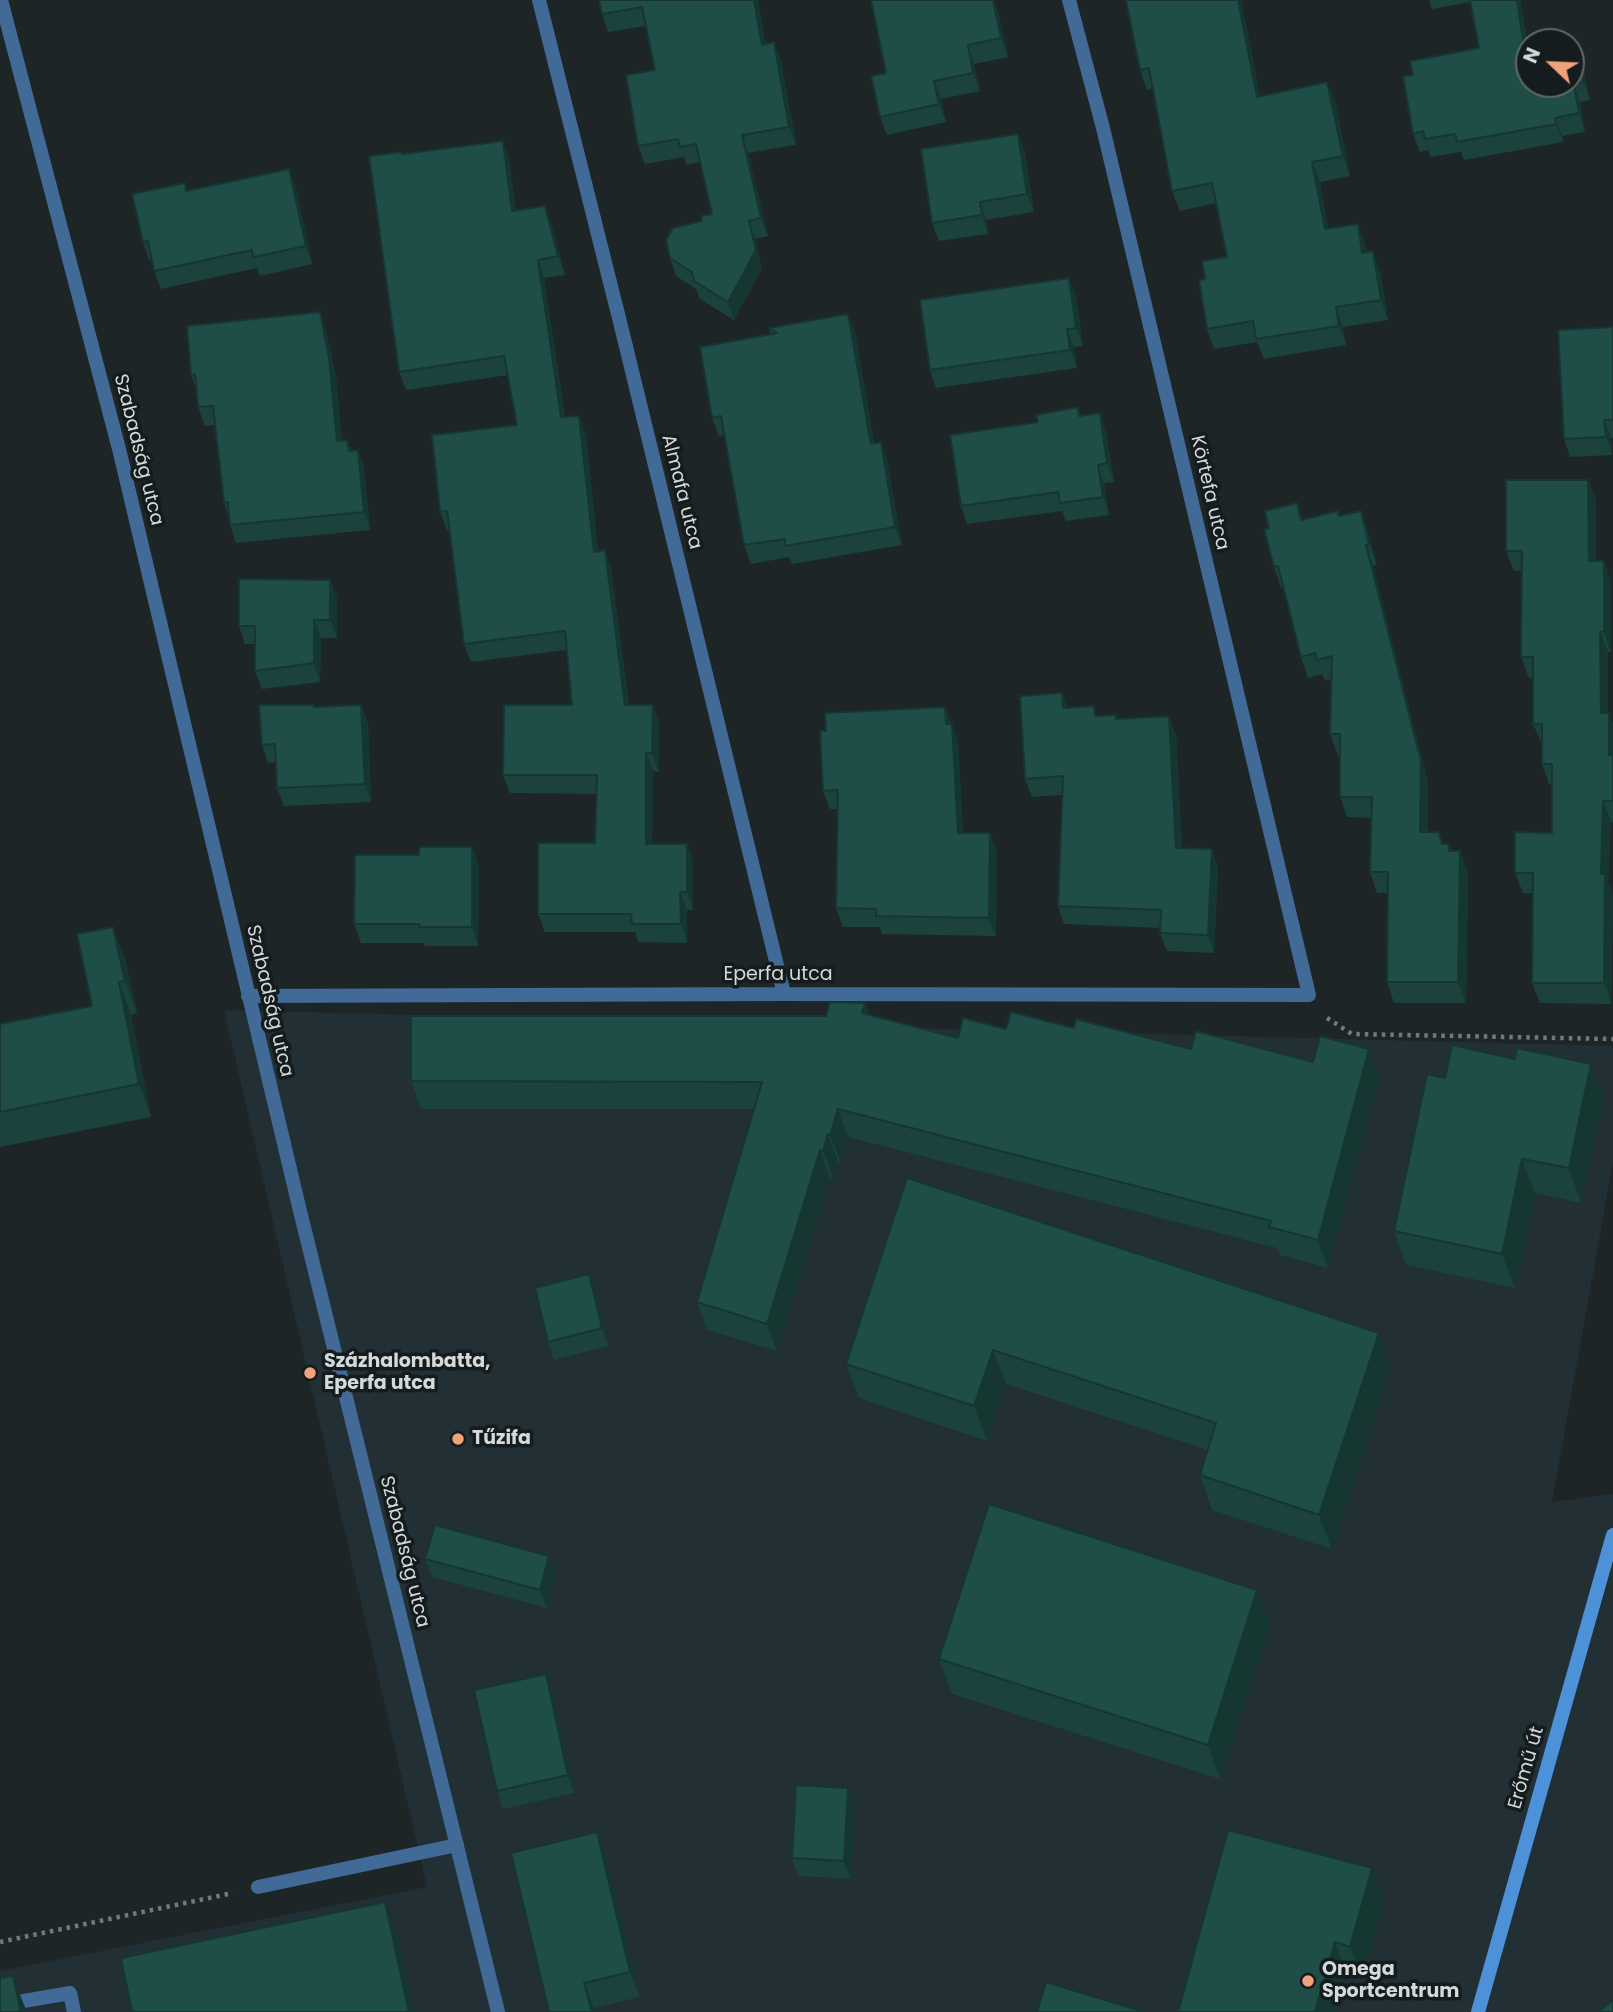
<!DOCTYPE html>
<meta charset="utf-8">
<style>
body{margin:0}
#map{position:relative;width:1613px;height:2012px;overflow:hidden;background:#1e2527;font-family:Poppins,sans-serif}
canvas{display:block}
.north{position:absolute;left:1515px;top:28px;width:70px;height:70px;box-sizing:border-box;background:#151c1e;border:2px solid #616869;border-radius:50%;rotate:293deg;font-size:19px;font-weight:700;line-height:28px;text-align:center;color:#d4d9da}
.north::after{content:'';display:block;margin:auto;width:24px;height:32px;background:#f0a27a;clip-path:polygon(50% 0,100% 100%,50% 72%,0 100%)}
</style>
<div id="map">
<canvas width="1613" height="2012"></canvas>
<div class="north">N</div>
</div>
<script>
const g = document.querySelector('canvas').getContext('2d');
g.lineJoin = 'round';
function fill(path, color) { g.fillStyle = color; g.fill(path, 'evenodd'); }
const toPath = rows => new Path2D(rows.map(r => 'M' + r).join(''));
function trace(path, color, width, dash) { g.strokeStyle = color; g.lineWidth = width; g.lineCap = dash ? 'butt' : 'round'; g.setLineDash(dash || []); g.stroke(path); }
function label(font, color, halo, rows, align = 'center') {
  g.font = font + ' Poppins,sans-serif'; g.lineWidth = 7; g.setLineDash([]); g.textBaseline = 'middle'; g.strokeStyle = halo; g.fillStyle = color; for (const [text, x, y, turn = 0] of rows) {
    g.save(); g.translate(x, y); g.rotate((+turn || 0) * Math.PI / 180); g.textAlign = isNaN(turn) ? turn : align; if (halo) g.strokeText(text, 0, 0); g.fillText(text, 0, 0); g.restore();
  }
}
fill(toPath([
 [224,1010,1613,1046,1613,1162,1552,1502,1613,1494,1613,2012,0,2012,0,1971,427,1887]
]), '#222f34');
trace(toPath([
 [1327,1018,1352,1034,1613,1039],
 [0,1942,233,1893]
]), '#73797b', 4.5, [3.5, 5]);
trace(toPath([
 [258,1887,457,1845],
 [0,2005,70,1993,74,2012]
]), '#416a97', 14);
trace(toPath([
 [1,0,119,449,300,1211,498,2012],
 [539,0,620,322,784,994],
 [248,996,784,994,1309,995,1103,128,1069,0]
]), '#416a97', 14);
trace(toPath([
 [1478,2012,1613,1535]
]), '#4d91d9', 14);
fill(toPath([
 [599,0,758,0,765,44,781,61,796,145,748,153,768,236,755,239,762,268,734,320,700,299,696,289,676,276,670,258,702,221,712,214,700,162,686,165,684,157,645,164,638,146,655,70,646,26,608,32,602,14],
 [994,0,999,16,1008,57,974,64,980,91,941,99,946,122,887,135,880,117,886,73],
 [1126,0,1241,0,1260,96,1327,82,1335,101,1350,176,1320,182,1328,229,1365,243,1366,252,1380,271,1388,320,1343,327,1346,345,1264,359,1257,342,1214,349,1207,329,1205,279,1227,257,1216,203,1180,211,1172,191,1153,88,1147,90,1140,70],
 [1429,0,1520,0,1527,39,1529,42,1583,68,1590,100,1580,102,1585,132,1562,136,1563,142,1464,160,1461,152,1431,157,1428,150,1420,152,1413,134,1413,75,1479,48,1470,2,1432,9],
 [1018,134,1025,153,1034,212,986,220,988,234,939,241,932,223],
 [402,154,509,159,516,210,545,206,552,225,565,275,544,278,565,417,586,434,598,551,605,550,611,569,629,705,653,705,659,723,659,772,653,771,652,844,687,844,693,862,693,910,687,910,687,943,638,942,635,932,545,932,538,914,595,843,597,794,510,793,503,775,572,705,566,650,471,662,464,644,450,530,447,530,440,512,517,425,508,375,406,390,399,372],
 [296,188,312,264,260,276,257,268,161,289,154,271,152,259,149,260,143,242,188,191],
 [1069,278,1076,296,1083,346,1074,347,1077,368,936,388,930,370],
 [320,312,326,331,336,376,342,441,347,440,351,451,358,450,364,468,370,530,236,543,230,525,229,517,224,502,215,425,205,426,198,407,196,389,191,375],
 [848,314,855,332,874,443,887,460,902,545,792,564,789,557,751,564,744,545,724,435,719,436,712,418,771,334,769,328],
 [1613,327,1613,438,1611,438,1612,455,1570,457,1564,439],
 [1078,407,1081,416,1106,432,1114,482,1104,483,1109,515,1066,521,1062,511,967,524,961,506,1038,422],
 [1596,500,1596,561,1604,561,1611,581,1611,652,1608,652,1608,713,1613,724,1613,822,1611,822,1608,883,1613,895,1611,1004,1540,1003,1532,983,1533,893,1523,893,1515,873,1552,833,1552,784,1549,784,1542,764,1542,744,1533,724,1533,678,1529,678,1521,657,1522,571,1514,571,1506,551],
 [1297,503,1303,520,1338,511,1340,516,1361,511,1368,532,1377,565,1373,566,1428,782,1428,832,1439,832,1443,844,1449,844,1452,851,1468,872,1466,1003,1394,1003,1387,982,1388,893,1377,893,1370,872,1371,818,1347,817,1340,797,1340,755,1338,755,1330,734,1331,679,1325,681,1322,674,1308,678,1301,657,1283,588,1281,588,1274,567,1269,528],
 [330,580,337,598,337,638,321,638,320,682,262,689,255,671,255,644,245,644,239,626],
 [1062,693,1067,708,1098,716,1117,719,1176,734,1182,848,1218,867,1214,953,1167,951,1160,933,1160,928,1064,924,1058,906,1062,795,1032,797,1025,779],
 [315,707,368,723,371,802,284,806,277,788,276,762,268,763,262,745],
 [945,707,958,742,963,833,990,833,997,852,996,936,882,934,880,927,843,927,836,908,838,809,830,809,823,791,826,731],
 [479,865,478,946,425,946,424,943,361,943,354,924],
 [125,959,137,1013,131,1015,151,1117,0,1147,0,1024,92,1006],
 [865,1003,869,1015,958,1038,1006,1029,1074,1028,1191,1049,1313,1062,1369,1049,1379,1077,1328,1268,1280,1255,1277,1248,848,1137,841,1163,838,1162,833,1179,830,1178,777,1351,707,1330,697,1302,754,1109,421,1109,411,1081,826,1016],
 [1445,1078,1604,1098,1581,1203,1535,1193,1515,1288,1406,1265,1394,1231],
 [907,1178,1391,1367,1332,1549,1212,1510,1200,1475,1208,1450,1006,1384,987,1441,859,1398,846,1364],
 [595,1292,609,1346,554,1360,548,1342],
 [425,1559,556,1575,547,1608,432,1577],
 [1257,1590,1270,1624,1220,1779,952,1694,939,1659],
 [552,1692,574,1793,503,1809,497,1791],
 [848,1788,855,1806,851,1879,798,1876,792,1858],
 [606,1858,640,1997,594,2008,595,2012,549,2012],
 [1372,1868,1384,1901,1362,1979,1346,1975,1178,2012]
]), '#1b423d');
fill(toPath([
 [754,0,758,0,769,63,762,45],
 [994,0,999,16,1008,57,1001,38],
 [1238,0,1241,0,1264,117,1257,97],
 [1517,0,1520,0,1529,53,1523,40],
 [774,42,781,61,796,145,789,127],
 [968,45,974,64,980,91,973,73],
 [1577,50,1583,68,1590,100,1583,82],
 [934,81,941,99,946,122,939,104],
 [1327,82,1335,101,1350,176,1343,156],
 [1574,84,1580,102,1585,132,1579,113],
 [1555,118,1562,136,1563,142,1556,124],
 [1018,134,1025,153,1034,212,1027,194],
 [742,135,748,153,768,236,761,218],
 [503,141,509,159,519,229,512,211],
 [1312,162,1320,182,1332,249,1325,229],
 [289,169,296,188,312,264,306,246],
 [980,202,986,220,988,234,982,215],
 [545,206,552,225,565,275,558,256],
 [749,221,755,239,762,268,734,320,728,302],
 [1358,224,1365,243,1369,272,1362,253],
 [1373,251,1380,271,1388,320,1381,300],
 [538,260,544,278,568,436,561,417],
 [1069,278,1076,296,1083,346,1076,328],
 [1336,307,1343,327,1346,345,1339,326],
 [320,312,326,331,336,376,344,460,337,441],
 [848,314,855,332,878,462,871,444],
 [1067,329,1074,347,1077,368,1070,350],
 [1100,413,1106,432,1114,482,1107,463],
 [579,416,586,434,600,570,594,552],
 [1604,420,1611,438,1612,455,1606,437],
 [881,442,887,460,902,545,895,527],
 [358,450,364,468,370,530,364,512],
 [1098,465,1104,483,1109,515,1103,497],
 [1588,480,1596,500,1596,582,1589,561],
 [1361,511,1368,532,1377,565,1369,544],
 [1366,545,1373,566,1428,782,1428,853,1420,832],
 [605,550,611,569,631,723,625,705],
 [1604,561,1611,581,1611,652,1604,632],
 [330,580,337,598,337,638,330,620],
 [314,620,321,638,320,682,314,663],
 [1600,632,1608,652,1608,734,1601,713],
 [1062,693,1069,712,1063,708],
 [361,705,368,723,371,802,365,784],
 [653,705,659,723,659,772,652,753],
 [945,707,951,725,946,724],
 [1609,713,1613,724,1613,766,1609,755],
 [1169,716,1176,734,1183,866,1176,848],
 [952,724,958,742,964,851,958,833],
 [646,753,653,771,652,862,646,844],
 [1603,801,1611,822,1608,883,1613,895,1611,1004,1604,983,1601,874],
 [990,833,997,852,996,936,989,918],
 [687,844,693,862,693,910,687,892],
 [472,847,479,865,478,946,472,927],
 [1212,849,1218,867,1214,953,1208,935],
 [1460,851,1468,872,1466,1003,1458,982],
 [680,892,687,910,687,943,681,924],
 [113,927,125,959,137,1013,125,981],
 [119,982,131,1015,151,1117,139,1084],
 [865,1003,875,1031,862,1013],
 [1369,1049,1379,1077,1328,1268,1318,1240],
 [1591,1064,1604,1098,1581,1203,1569,1168],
 [838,1109,848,1137,841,1163,830,1135],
 [828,1134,838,1162,833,1179,823,1151],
 [820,1150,830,1178,777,1351,767,1324],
 [1522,1159,1535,1193,1515,1288,1502,1254],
 [589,1274,595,1292,609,1346,602,1328],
 [1379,1333,1391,1367,1332,1549,1319,1515],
 [993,1350,1006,1384,987,1441,974,1406],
 [549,1556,556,1575,547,1608,540,1590],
 [1257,1590,1270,1624,1220,1779,1208,1745],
 [546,1674,552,1692,574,1793,568,1775],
 [848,1788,855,1806,851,1879,844,1861],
 [597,1832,606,1858,640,1997,630,1972],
 [1372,1868,1384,1901,1362,1979,1350,1947],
 [385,1902,398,1936,414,2012,409,2012],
 [1335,1942,1346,1975,1336,2012,1315,2012],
 [13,1976,26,2010,26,2012,21,2012],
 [584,1983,594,2008,595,2012,592,2012]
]), '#163632');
const building = toPath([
 [599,0,754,0,762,45,774,42,789,127,742,135,761,218,749,221,756,250,728,302,694,281,692,272,670,258,666,240,673,228,702,221,701,216,712,214,696,144,680,147,678,139,638,146,626,75,655,70,642,7,602,14,599,0],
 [871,0,993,0,1001,38,968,45,973,73,934,81,939,104,880,117,871,76,886,73,871,0],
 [1126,0,1238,0,1257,97,1327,82,1343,156,1312,162,1325,229,1358,224,1362,253,1373,251,1381,300,1336,307,1339,326,1256,339,1253,321,1207,329,1199,280,1205,279,1202,261,1227,257,1212,183,1172,191,1149,68,1140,70,1126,0],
 [1470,0,1517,0,1523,40,1564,32,1566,42,1529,42,1529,84,1571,84,1571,51,1577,50,1583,82,1574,84,1579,113,1555,118,1556,124,1457,142,1455,134,1425,139,1423,131,1413,134,1403,76,1413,75,1410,61,1479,48,1470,0],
 [1018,134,1027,194,980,202,982,215,932,223,921,149,1018,134],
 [503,141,512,211,545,206,558,256,538,260,561,417,579,416,594,552,605,550,625,705,653,705,652,753,646,753,646,844,687,844,687,892,680,892,681,924,632,924,631,914,538,914,538,843,595,843,597,775,503,775,504,705,572,705,565,631,464,644,447,511,440,512,432,435,517,425,504,356,399,372,369,156,401,152,402,154,503,141],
 [289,169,306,246,253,257,252,250,154,271,148,241,143,242,132,194,185,183,186,191,289,169],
 [1069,278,1076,328,1067,329,1070,350,930,370,920,300,1069,278],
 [320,312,329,358,337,441,347,440,349,451,358,450,364,512,230,525,228,502,224,502,213,406,198,407,195,374,191,375,187,326,320,312],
 [848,314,871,444,881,442,895,527,785,546,785,539,744,545,721,416,712,418,700,347,777,333,769,328,848,314],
 [1613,327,1613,420,1604,420,1606,437,1564,439,1558,330,1613,327],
 [1078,407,1079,416,1100,413,1107,463,1098,465,1103,497,1060,503,1058,492,961,506,950,435,1038,422,1036,415,1078,407],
 [1506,480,1588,480,1589,561,1604,561,1604,632,1600,632,1601,713,1609,713,1609,755,1613,755,1613,801,1603,801,1601,874,1605,874,1604,983,1532,983,1533,873,1515,873,1515,832,1552,833,1552,764,1542,764,1542,724,1533,724,1533,657,1521,657,1522,551,1506,551,1506,480],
 [1297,503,1301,520,1338,511,1339,516,1361,511,1369,544,1366,545,1421,761,1420,832,1439,832,1442,844,1449,844,1449,851,1460,851,1458,982,1387,982,1388,872,1370,872,1372,797,1340,797,1340,734,1330,734,1332,656,1317,660,1315,653,1301,657,1278,566,1274,567,1264,529,1269,528,1265,511,1297,503],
 [239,579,330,580,330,620,314,620,314,663,255,671,255,626,239,626,239,579],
 [1062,693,1063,708,1094,706,1095,716,1116,715,1116,719,1169,716,1176,848,1212,849,1208,935,1160,933,1161,910,1058,906,1063,776,1025,779,1020,696,1062,693],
 [259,705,314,705,314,707,361,705,365,784,277,788,275,744,262,745,259,705],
 [945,707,946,724,952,724,958,833,990,833,989,918,876,916,876,909,836,908,838,790,823,791,820,731,826,731,825,713,945,707],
 [419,847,472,847,472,927,419,927,419,924,354,924,355,855,419,855,419,847],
 [113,927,125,981,119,982,139,1084,0,1112,0,1024,92,1006,77,934,113,927],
 [830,1002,865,1003,862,1013,958,1038,963,1018,1006,1029,1011,1012,1074,1028,1076,1019,1191,1049,1196,1031,1313,1062,1320,1036,1369,1049,1318,1240,1269,1227,1271,1221,838,1109,830,1135,828,1134,823,1151,820,1150,767,1324,697,1302,762,1082,411,1081,411,1016,826,1016,830,1002],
 [1452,1045,1515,1059,1517,1048,1591,1064,1569,1168,1522,1159,1502,1254,1394,1231,1427,1074,1445,1078,1452,1045],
 [907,1178,1379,1333,1319,1515,1200,1475,1216,1423,993,1350,974,1406,846,1364,907,1178],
 [589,1274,602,1328,548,1342,535,1288,589,1274],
 [989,1504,1257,1590,1208,1745,939,1659,989,1504],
 [435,1525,549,1556,540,1590,425,1559,435,1525],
 [546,1674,568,1775,497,1791,474,1690,546,1674],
 [796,1785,848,1788,844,1861,792,1858,796,1785],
 [1228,1830,1372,1868,1350,1947,1335,1942,1315,2012,1178,2012,1228,1830],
 [597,1832,630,1972,584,1983,592,2012,549,2012,511,1853,597,1832],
 [385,1902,409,2012,132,2012,121,1958,385,1902],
 [13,1976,21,2012,0,2012,0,1978,13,1976],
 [1046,1982,1144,2012,1037,2012,1046,1982],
 [1613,2000,1613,2012,1598,2012,1613,2000]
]);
fill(building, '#1f4d47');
trace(building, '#163632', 2);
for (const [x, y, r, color] of [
 [310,1373,7,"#f0a27a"],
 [458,1439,7,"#f0a27a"],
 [1308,1981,7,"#f0a27a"]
]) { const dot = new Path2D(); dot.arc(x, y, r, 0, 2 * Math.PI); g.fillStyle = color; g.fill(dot); trace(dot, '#151c1e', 2.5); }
label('19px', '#d4d9da', '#151c1e', [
 ["Szabadság utca",138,450,76],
 ["Almafa utca",681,492,76],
 ["Körtefa utca",1209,493,77],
 ["Eperfa utca",778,975],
 ["Szabadság utca",269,1001,77],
 ["Szabadság utca",404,1552,76],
 ["Erőmű út",1527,1768,-74]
]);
label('bold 19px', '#d4d9da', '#151c1e', [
 ["Százhalombatta,",324,1362],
 ["Eperfa utca",324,1384],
 ["Tűzifa",472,1439],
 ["Omega",1322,1970],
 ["Sportcentrum",1322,1992]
], 'left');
</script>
